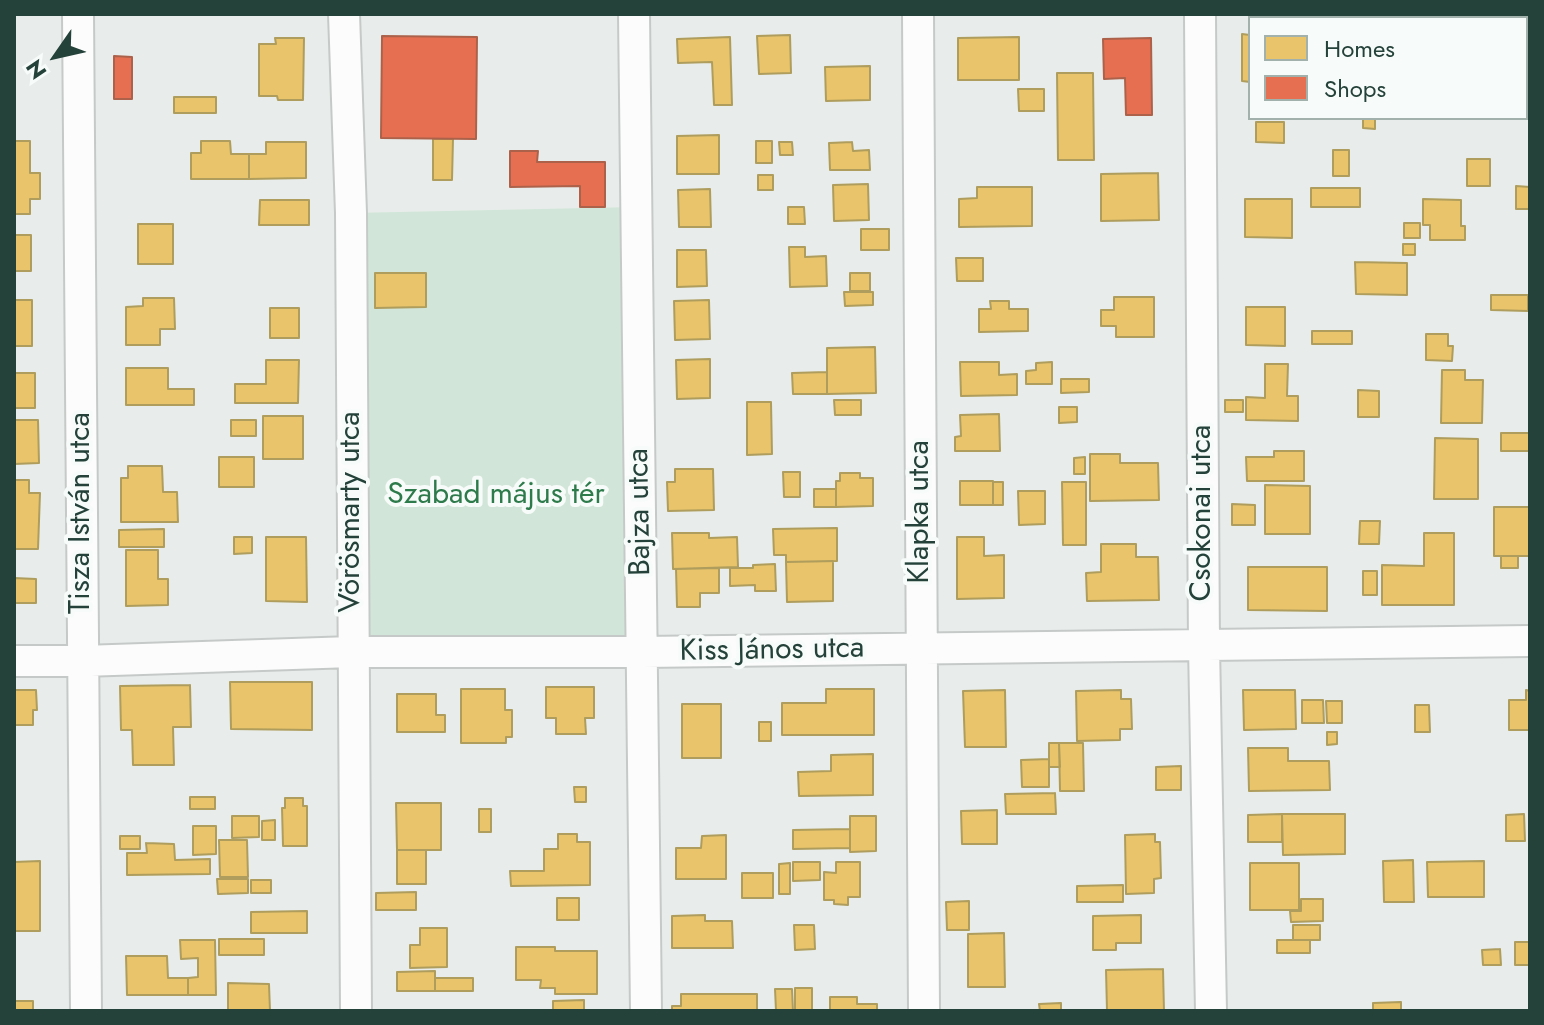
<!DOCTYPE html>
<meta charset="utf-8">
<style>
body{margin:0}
#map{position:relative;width:1544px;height:1025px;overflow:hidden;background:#e8edeb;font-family:Jost,sans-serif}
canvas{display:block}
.frame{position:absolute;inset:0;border:16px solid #24423a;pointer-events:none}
.legend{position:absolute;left:1248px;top:16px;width:280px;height:104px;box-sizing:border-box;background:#f7fbf9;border:2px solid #a3b1ad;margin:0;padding:10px 14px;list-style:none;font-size:24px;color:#24423a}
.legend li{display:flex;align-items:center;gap:16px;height:40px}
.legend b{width:40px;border:2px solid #a3b1ad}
.north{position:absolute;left:16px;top:16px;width:80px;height:80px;-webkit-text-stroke:6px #f7fbf9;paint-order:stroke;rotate:236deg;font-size:22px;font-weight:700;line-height:32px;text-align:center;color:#24423a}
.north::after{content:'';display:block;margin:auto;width:28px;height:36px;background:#24423a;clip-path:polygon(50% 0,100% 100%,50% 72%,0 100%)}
</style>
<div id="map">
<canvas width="1544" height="1025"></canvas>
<div class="frame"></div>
<ul class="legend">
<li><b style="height:22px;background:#e9c46a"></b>Homes</li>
<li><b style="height:22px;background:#e76f51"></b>Shops</li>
</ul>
<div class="north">N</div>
</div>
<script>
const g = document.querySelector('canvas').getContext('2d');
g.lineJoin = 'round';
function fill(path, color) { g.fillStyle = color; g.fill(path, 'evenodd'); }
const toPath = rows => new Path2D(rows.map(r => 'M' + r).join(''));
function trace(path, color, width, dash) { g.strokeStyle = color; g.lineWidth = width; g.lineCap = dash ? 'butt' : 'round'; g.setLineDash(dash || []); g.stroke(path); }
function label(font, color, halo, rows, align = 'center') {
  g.font = font + ' Jost,sans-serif'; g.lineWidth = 8; g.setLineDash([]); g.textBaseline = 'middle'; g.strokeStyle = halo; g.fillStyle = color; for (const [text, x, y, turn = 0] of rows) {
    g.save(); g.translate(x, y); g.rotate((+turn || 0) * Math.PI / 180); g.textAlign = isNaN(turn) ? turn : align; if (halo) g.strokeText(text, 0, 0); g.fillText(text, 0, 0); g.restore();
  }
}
fill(toPath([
 [636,207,643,652,352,652,351,213]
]), '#d1e6d8');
const homes = toPath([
 [1242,34,1250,35,1250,82,1242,81,1242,34],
 [790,35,791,73,759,74,757,36,790,35],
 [730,37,732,105,714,105,712,62,678,63,677,39,730,37],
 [1019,37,1019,80,958,80,958,38,1019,37],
 [275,38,304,38,303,100,278,100,277,96,259,96,259,44,276,44,275,38],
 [1526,38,1530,38,1530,82,1526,81,1526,38],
 [870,66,870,100,826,101,825,67,870,66],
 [1057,73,1093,73,1094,160,1058,160,1057,73],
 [1018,89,1044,89,1044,111,1019,111,1018,89],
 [174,97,216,97,216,113,174,113,174,97],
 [1363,118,1375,118,1375,129,1363,128,1363,118],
 [1256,122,1284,122,1284,143,1256,142,1256,122],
 [719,135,719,174,677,174,677,136,719,135],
 [433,139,453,139,452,180,433,180,433,139],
 [14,141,30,141,30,173,40,173,40,199,30,199,30,214,14,214,14,141],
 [201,141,230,141,231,154,249,154,249,179,191,179,191,153,201,153,201,141],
 [756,141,772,141,772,163,756,163,756,141],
 [266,142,306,142,306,178,249,179,249,154,266,154,266,142],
 [779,142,792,142,793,155,780,155,779,142],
 [852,142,853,151,869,150,870,170,830,170,829,143,852,142],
 [1333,150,1349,150,1349,176,1333,176,1333,150],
 [1467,159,1490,159,1490,186,1467,186,1467,159],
 [1158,173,1159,220,1101,221,1101,174,1158,173],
 [758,175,773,175,773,190,758,190,758,175],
 [868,184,869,220,834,221,833,185,868,184],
 [1516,186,1530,187,1530,209,1516,209,1516,186],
 [977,187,1032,187,1032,226,959,227,959,199,977,198,977,187],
 [1311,188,1360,188,1360,207,1311,207,1311,188],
 [710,189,711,227,679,227,678,190,710,189],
 [1245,199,1292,199,1292,238,1245,237,1245,199],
 [1423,199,1461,200,1461,226,1465,226,1465,240,1430,240,1430,225,1423,225,1423,199],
 [260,200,309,200,309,225,259,225,260,200],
 [788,207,804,207,805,224,788,224,788,207],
 [1404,223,1420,223,1420,238,1404,238,1404,223],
 [138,224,173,224,173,264,138,264,138,224],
 [861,229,889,229,889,250,861,250,861,229],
 [14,235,31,235,31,271,14,271,14,235],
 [1403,244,1415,244,1415,255,1403,255,1403,244],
 [789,247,805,247,805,257,826,256,827,286,790,287,789,247],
 [677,250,706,250,707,286,677,287,677,250],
 [956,258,983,258,983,281,957,281,956,258],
 [1355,262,1407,263,1407,295,1356,294,1355,262],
 [375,273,426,273,426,307,375,308,375,273],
 [850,273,870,273,870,291,850,291,850,273],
 [844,292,873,292,873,305,845,306,844,292],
 [1491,295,1528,295,1528,311,1491,310,1491,295],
 [1114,297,1154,297,1154,337,1116,337,1116,326,1101,326,1101,310,1114,310,1114,297],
 [143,298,174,298,175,329,160,329,160,345,126,345,126,307,143,306,143,298],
 [14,300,32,300,32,346,14,346,14,300],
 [709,300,710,339,675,340,674,301,709,300],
 [990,301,1009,301,1009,309,1028,309,1028,331,979,332,979,309,991,309,990,301],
 [1246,307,1285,307,1285,346,1246,345,1246,307],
 [270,308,299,308,299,338,270,338,270,308],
 [1312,331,1352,331,1352,344,1312,344,1312,331],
 [1426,334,1448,334,1448,346,1453,346,1452,361,1426,360,1426,334],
 [875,347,876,393,827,394,827,348,875,347],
 [710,359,710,398,677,399,676,360,710,359],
 [266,360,299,360,298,403,235,403,235,384,266,384,266,360],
 [960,362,999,362,999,375,1017,374,1017,395,961,396,960,362],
 [1052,362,1052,384,1026,384,1026,371,1036,370,1036,363,1052,362],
 [1265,364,1288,364,1287,396,1298,396,1298,421,1246,420,1246,397,1265,398,1265,364],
 [126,368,168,368,168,389,194,389,194,405,126,405,126,368],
 [1442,370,1465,370,1465,380,1483,380,1482,423,1441,423,1442,370],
 [827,372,827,394,793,394,792,373,827,372],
 [14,373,35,373,35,408,14,408,14,373],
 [1061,379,1089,379,1089,392,1061,393,1061,379],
 [1358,390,1379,391,1379,417,1358,417,1358,390],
 [834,400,861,400,861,415,835,415,834,400],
 [1225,400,1243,400,1243,412,1225,412,1225,400],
 [747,402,771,402,772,454,747,455,747,402],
 [1059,407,1077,407,1077,422,1059,423,1059,407],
 [999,414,1000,451,955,451,955,437,961,436,960,415,999,414],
 [263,416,303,416,303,459,263,459,263,416],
 [14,420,38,420,39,463,14,464,14,420],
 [231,420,256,420,256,436,231,436,231,420],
 [1501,433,1530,433,1530,451,1501,451,1501,433],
 [1435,438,1478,439,1478,499,1434,499,1435,438],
 [1274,451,1304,451,1304,481,1247,481,1246,457,1274,457,1274,451],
 [1090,454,1120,454,1120,463,1158,463,1159,500,1090,501,1090,454],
 [219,457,254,457,254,487,219,487,219,457],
 [1085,457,1085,474,1074,474,1074,458,1085,457],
 [128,466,162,466,163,492,177,492,178,522,121,522,121,478,128,478,128,466],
 [675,469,713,469,714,510,668,511,667,482,675,482,675,469],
 [783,472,800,472,800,497,784,497,783,472],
 [840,473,860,473,860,478,873,478,873,506,836,507,836,481,840,481,840,473],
 [14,480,29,480,29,493,40,493,38,549,14,549,14,480],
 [960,481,993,481,993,505,960,505,960,481],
 [993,482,1003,482,1003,505,993,505,993,482],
 [1062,482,1086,482,1086,545,1063,545,1062,482],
 [1265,485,1310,486,1310,534,1265,534,1265,485],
 [814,489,836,489,836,507,814,507,814,489],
 [1018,491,1045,491,1045,524,1019,525,1018,491],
 [1232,504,1255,505,1255,525,1232,525,1232,504],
 [1494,507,1530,507,1530,556,1494,556,1494,507],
 [1360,521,1380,521,1379,544,1359,544,1360,521],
 [837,528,837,561,786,562,786,555,774,555,773,529,837,528],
 [164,529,164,547,119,547,119,530,164,529],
 [672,533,709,533,709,538,737,537,738,567,673,569,672,533],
 [1424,533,1454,533,1454,605,1382,605,1382,565,1424,566,1424,533],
 [234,537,252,537,252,553,234,554,234,537],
 [266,537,306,537,307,602,266,601,266,537],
 [957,537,984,537,984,556,1004,555,1004,598,957,599,957,537],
 [1101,544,1136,544,1136,557,1158,557,1159,600,1087,601,1086,573,1101,572,1101,544],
 [126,550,158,550,158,579,168,579,168,605,126,606,126,550],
 [1501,556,1518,556,1518,568,1501,568,1501,556],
 [833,561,833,601,787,602,786,562,833,561],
 [775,564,776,591,755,591,755,585,730,586,730,568,753,568,753,565,775,564],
 [1248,567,1327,567,1327,611,1248,610,1248,567],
 [719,568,719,593,700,593,700,607,677,607,676,569,719,568],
 [1363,571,1377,571,1377,595,1363,595,1363,571],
 [14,578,36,579,36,603,14,603,14,578],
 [230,682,312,682,312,730,231,729,230,682],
 [190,685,191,727,173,727,174,765,133,765,132,730,121,730,120,686,190,685],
 [546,687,594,687,594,718,585,718,586,734,556,734,556,718,546,718,546,687],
 [461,689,505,689,505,710,512,710,512,737,506,737,506,743,461,743,461,689],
 [826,689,874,689,874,735,782,735,782,703,826,703,826,689],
 [14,690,36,690,37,710,33,710,33,725,14,725,14,690],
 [1005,690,1006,747,965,747,963,691,1005,690],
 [1121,690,1121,699,1131,699,1132,729,1120,729,1120,740,1077,741,1076,691,1121,690],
 [1243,690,1295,690,1296,729,1244,730,1243,690],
 [1526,690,1530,691,1530,730,1509,730,1509,700,1526,700,1526,690],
 [397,694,436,694,436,715,445,715,445,732,397,732,397,694],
 [1302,700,1323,700,1324,723,1302,723,1302,700],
 [1326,701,1342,701,1342,723,1327,723,1326,701],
 [682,704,721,704,721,758,682,758,682,704],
 [1415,705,1429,705,1430,732,1415,732,1415,705],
 [759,722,771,722,771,741,759,741,759,722],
 [1327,732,1337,732,1337,744,1327,745,1327,732],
 [1049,743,1059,743,1060,767,1049,767,1049,743],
 [1059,743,1083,743,1084,791,1060,791,1059,743],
 [1248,748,1288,748,1288,761,1329,761,1330,790,1249,791,1248,748],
 [873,754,873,795,799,796,798,772,831,771,831,755,873,754],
 [1049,759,1049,787,1022,787,1021,760,1049,759],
 [1181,766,1181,790,1156,790,1156,767,1181,766],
 [574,787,586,787,586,802,575,802,574,787],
 [1055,793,1056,814,1006,814,1005,794,1055,793],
 [190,797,215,797,215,809,190,809,190,797],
 [285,798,303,798,303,806,307,806,307,846,283,846,282,808,285,808,285,798],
 [396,803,441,803,441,850,397,850,396,803],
 [479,809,491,809,491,832,479,832,479,809],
 [997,810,997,844,962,844,961,811,997,810],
 [1282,814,1345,814,1345,854,1283,855,1282,814],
 [1282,814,1282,842,1248,842,1248,815,1282,814],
 [1524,814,1525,841,1506,841,1506,815,1524,814],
 [232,816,259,816,259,837,232,838,232,816],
 [850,816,876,816,876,851,850,852,850,816],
 [275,820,275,840,262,840,262,821,275,820],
 [193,826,216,826,216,854,193,855,193,826],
 [850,829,850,848,793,849,793,830,850,829],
 [558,834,577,834,577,842,590,842,590,885,511,886,510,871,544,871,544,849,558,849,558,834],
 [1155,834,1155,842,1160,842,1161,878,1154,879,1154,893,1126,894,1125,835,1155,834],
 [726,835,726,879,676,879,676,848,701,848,702,836,726,835],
 [120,836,140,836,140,849,120,849,120,836],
 [219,840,247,840,248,877,220,877,219,840],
 [146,843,174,844,175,860,210,859,210,874,127,875,127,853,147,853,146,843],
 [397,850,426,850,426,884,397,884,397,850],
 [1413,860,1414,902,1384,902,1383,861,1413,860],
 [40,861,40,931,14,931,14,862,40,861],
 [1484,861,1484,897,1428,897,1427,862,1484,861],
 [793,862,820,862,820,880,793,881,793,862],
 [836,862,860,862,860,897,848,897,848,905,834,904,834,900,824,900,824,872,836,873,836,862],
 [790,863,790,894,779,894,779,864,790,863],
 [1250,863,1299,863,1299,910,1250,910,1250,863],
 [742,873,773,873,773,898,742,898,742,873],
 [217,879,248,879,248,893,218,894,217,879],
 [251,880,271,880,271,893,251,893,251,880],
 [1123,885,1123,902,1077,902,1077,886,1123,885],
 [416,892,416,910,376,910,376,893,416,892],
 [557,898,579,898,579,920,557,920,557,898],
 [1301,899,1323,899,1323,921,1291,922,1290,911,1301,911,1301,899],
 [969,901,969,930,947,930,946,902,969,901],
 [307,911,307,933,251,933,251,912,307,911],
 [705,915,705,921,732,921,733,948,672,948,672,916,705,915],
 [1141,915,1141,943,1116,943,1116,950,1093,950,1093,916,1141,915],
 [794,925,814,925,815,949,795,950,794,925],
 [1293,925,1320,925,1320,940,1293,940,1293,925],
 [420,928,447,928,447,967,410,968,410,945,420,945,420,928],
 [1004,933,1005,987,968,987,968,934,1004,933],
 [219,939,264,939,264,955,219,955,219,939],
 [180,940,215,940,216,995,188,995,188,978,198,977,198,958,181,959,180,940],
 [1277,940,1310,940,1310,953,1277,953,1277,940],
 [1515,942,1530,942,1530,965,1515,965,1515,942],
 [516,947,555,947,555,951,597,951,597,994,555,994,555,988,540,988,541,980,516,980,516,947],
 [1500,949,1501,965,1483,965,1482,950,1500,949],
 [126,956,167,956,168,978,188,978,188,995,127,995,126,956],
 [1163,969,1164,1011,1107,1011,1106,970,1163,969],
 [435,971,435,991,397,991,397,972,435,971],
 [435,978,473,978,473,991,435,991,435,978],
 [228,983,269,984,270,1011,228,1011,228,983],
 [795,988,812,988,812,1011,795,1011,795,988],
 [775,989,792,989,793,1011,776,1011,775,989],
 [681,994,757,994,757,1011,672,1011,672,1006,681,1006,681,994],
 [830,997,857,997,857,1004,877,1004,877,1011,830,1011,830,997],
 [584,1000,584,1011,553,1011,553,1001,584,1000],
 [14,1001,33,1001,33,1011,14,1011,14,1001],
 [1401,1002,1401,1011,1373,1011,1373,1003,1401,1002],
 [1061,1003,1061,1011,1040,1011,1039,1004,1061,1003]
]);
fill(homes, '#e9c46a');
trace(homes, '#ae9d5c', 2);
const shops = toPath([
 [382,36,477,37,476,139,381,138,382,36],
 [1151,38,1152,115,1126,115,1125,78,1104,79,1103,39,1151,38],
 [114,56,132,57,132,99,114,99,114,56],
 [510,151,538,151,537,162,605,162,605,207,580,207,580,186,510,187,510,151]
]);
fill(shops, '#e76f51');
trace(shops, '#ac624a', 2);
const minor = toPath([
 [78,14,86,1011],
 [344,14,351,213,356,1011],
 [634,14,646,1011],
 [918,14,924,1011],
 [1200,14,1204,646,1211,1011],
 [14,661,83,661,352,652,643,652,1530,641]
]);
trace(minor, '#c5cac8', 34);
trace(minor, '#fcfcfc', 30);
label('30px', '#2d7a4b', '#f7fbf9', [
 ["Szabad május tér",496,496]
]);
label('30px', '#24423a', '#f7fbf9', [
 ["Vörösmarty utca",352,512,-90],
 ["Bajza utca",641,512,-91],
 ["Klapka utca",921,512,-90],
 ["Tisza István utca",82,513,-90],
 ["Csokonai utca",1203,513,-90],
 ["Kiss János utca",772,651,-1]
]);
</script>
